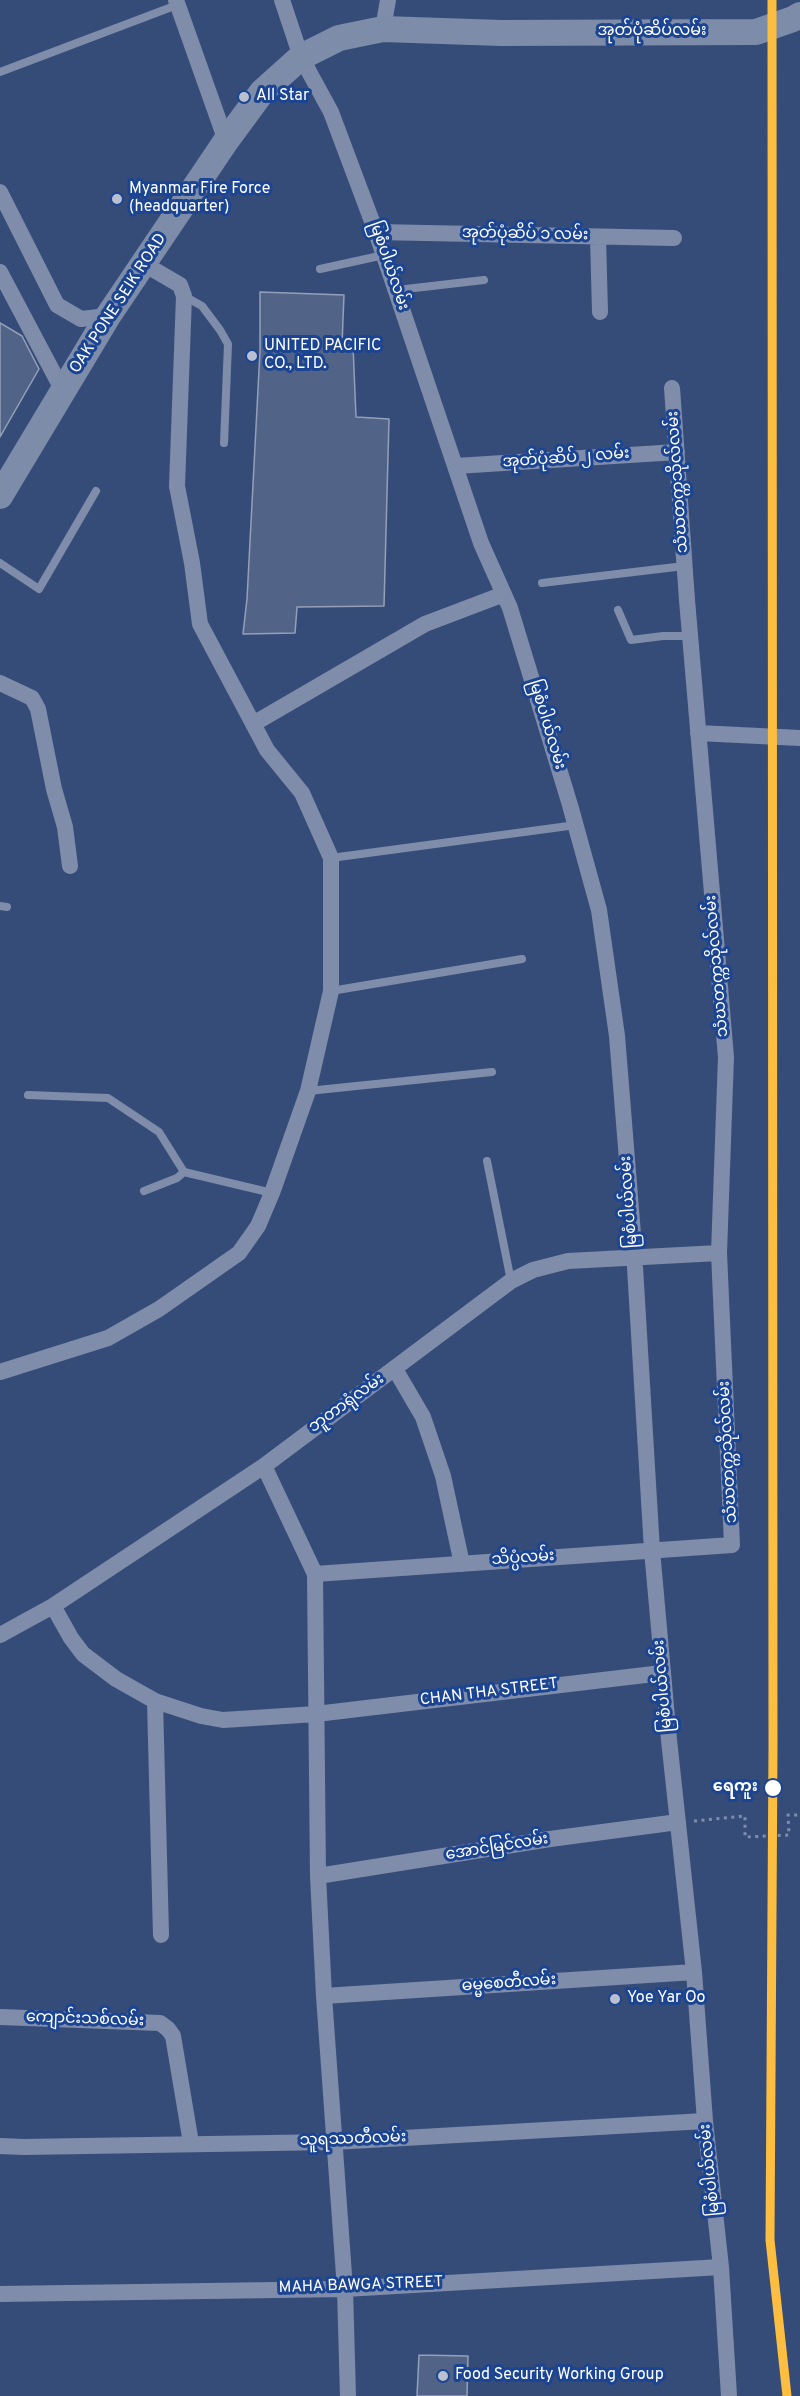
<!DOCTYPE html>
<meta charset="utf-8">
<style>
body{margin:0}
canvas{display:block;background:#364c78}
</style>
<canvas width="800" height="2396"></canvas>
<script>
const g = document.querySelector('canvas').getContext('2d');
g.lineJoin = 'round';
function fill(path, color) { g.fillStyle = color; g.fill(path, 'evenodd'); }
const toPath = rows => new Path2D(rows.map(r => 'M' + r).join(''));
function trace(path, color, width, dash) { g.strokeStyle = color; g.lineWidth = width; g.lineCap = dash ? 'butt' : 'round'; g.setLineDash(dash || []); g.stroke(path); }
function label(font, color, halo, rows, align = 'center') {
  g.font = font + ' Overpass,"Noto Sans Myanmar",sans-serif'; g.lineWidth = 6; g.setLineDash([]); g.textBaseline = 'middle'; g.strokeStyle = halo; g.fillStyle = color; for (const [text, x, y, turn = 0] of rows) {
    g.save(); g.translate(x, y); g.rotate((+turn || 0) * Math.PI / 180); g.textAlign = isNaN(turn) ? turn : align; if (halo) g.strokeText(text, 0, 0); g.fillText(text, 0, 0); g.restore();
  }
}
const building = toPath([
 [260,292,344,295,342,344,353,346,356,417,389,419,384,606,297,607,295,633,243,634,247,599,260,351,260,292],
 [0,323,22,336,39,369,0,437,0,323],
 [419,2355,468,2356,467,2396,417,2396,419,2355]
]);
fill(building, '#516386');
trace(building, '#94a0b9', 1.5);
trace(toPath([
 [694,1821,745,1816,745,1837,789,1835,788,1815,800,1815]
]), '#7f8dab', 3, [3, 4.5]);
trace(toPath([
 [0,72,177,5],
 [320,269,384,255],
 [397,290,484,280],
 [184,296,202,306,220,330,228,344,224,443],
 [0,563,39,589,96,491],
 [542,583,684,566],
 [618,610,631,640,663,636,690,636],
 [331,858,576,825],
 [0,906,7,907],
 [331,991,522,959],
 [308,1091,492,1072],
 [28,1095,108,1098,159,1132,184,1172,272,1193],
 [487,1161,511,1281],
 [144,1191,177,1178,184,1172]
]), '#7f8dab', 8);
trace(toPath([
 [176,0,226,141],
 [282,0,301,57,331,112,376,232,481,543,510,608,570,805,599,910,617,1036,633,1234,652,1550,669,1740,694,1972,705,2121,721,2267,729,2396],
 [383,29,388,0],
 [0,192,57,305,81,319,108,316],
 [376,232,674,238],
 [598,237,600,312],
 [0,272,63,391],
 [456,466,677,452],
 [0,683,32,698,38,709,54,789,65,827,70,866],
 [253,724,425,624,504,594],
 [698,733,800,738],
 [395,1369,423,1417,443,1476,462,1564],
 [0,1372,108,1338,159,1309,239,1253,258,1226,272,1193,308,1091,331,991,331,858,302,793,267,750,200,624,192,563,177,486,184,296,180,285,144,264],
 [264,1466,315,1574,318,1876,324,1996,345,2289,348,2396],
 [315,1574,732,1545,719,1253,726,1057,687,600,672,388],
 [53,1606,71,1638,83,1654,116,1679,155,1701,201,1716,223,1720,316,1714,662,1673],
 [0,1635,53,1606,264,1466,511,1281,533,1270,568,1261,719,1253],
 [155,1701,161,1935],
 [318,1876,550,1839,678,1822],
 [324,1996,694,1972],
 [0,2017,160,2023,168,2029,173,2036,191,2143],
 [0,2146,24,2147,333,2142,705,2121],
 [0,2294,345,2289,721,2267]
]), '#7f8dab', 16);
trace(toPath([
 [0,496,108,316,226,141,262,92,301,57,339,38,383,29,501,33,756,32,793,19,800,15]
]), '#7d8da9', 26);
trace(toPath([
 [772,0,773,1746,770,2240,787,2396]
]), '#fbbe40', 9);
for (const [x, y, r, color] of [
 [244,97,6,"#b9c0d0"],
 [117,199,6,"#b9c0d0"],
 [252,356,6,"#b9c0d0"],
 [773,1788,9,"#fff"],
 [615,1999,6,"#b9c0d0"],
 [443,2376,6,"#b9c0d0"]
]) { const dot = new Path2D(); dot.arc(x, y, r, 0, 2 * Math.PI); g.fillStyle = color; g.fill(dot); trace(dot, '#1b4493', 2); }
label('16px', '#fff', '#1b4493', [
 ["အုတ်ပုံဆိပ်လမ်း",652,32],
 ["အုတ်ပုံဆိပ် ၁ လမ်း",525,235,1],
 ["မြစံပါယ်လမ်း",388,266,71],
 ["OAK PONE SEIK ROAD",119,304,-57],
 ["အုတ်ပုံဆိပ် ၂ လမ်း",566,459,-4],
 ["သံဃတက္ကသိုလ်လမ်း",679,482,-94],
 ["မြစံပါယ်လမ်း",546,725,73],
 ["သံဃတက္ကသိုလ်လမ်း",718,966,-95],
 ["မြစံပါယ်လမ်း",630,1202,-94],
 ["ဘူတာရုံလမ်း",347,1404,-36],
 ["သံဃတက္ကသိုလ်လမ်း",729,1452,-93],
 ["သိပ္ပံလမ်း",523,1559,-4],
 ["မြစံပါယ်လမ်း",664,1686,-95],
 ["CHAN THA STREET",489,1693,-7],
 ["အောင်မြင်လမ်း",497,1848,-9],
 ["ဓမ္မစေတီလမ်း",509,1984,-4],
 ["ကျောင်းသစ်လမ်း",85,2020,2],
 ["သူရဿတီလမ်း",353,2140,-2],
 ["မြစံပါယ်လမ်း",711,2170,-96],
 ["MAHA BAWGA STREET",361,2286,-2]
]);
label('16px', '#fff', '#1b4493', [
 ["All Star",256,97],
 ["Myanmar Fire Force",129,190],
 ["(headquarter)",129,208],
 ["UNITED PACIFIC",264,347],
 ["CO., LTD.",264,365],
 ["Yoe Yar Oo",627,1999],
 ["Food Security Working Group",455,2376]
], 'left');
label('bold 16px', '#fff', '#1b4493', [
 ["ရေကူး",758,1788]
], 'right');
</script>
